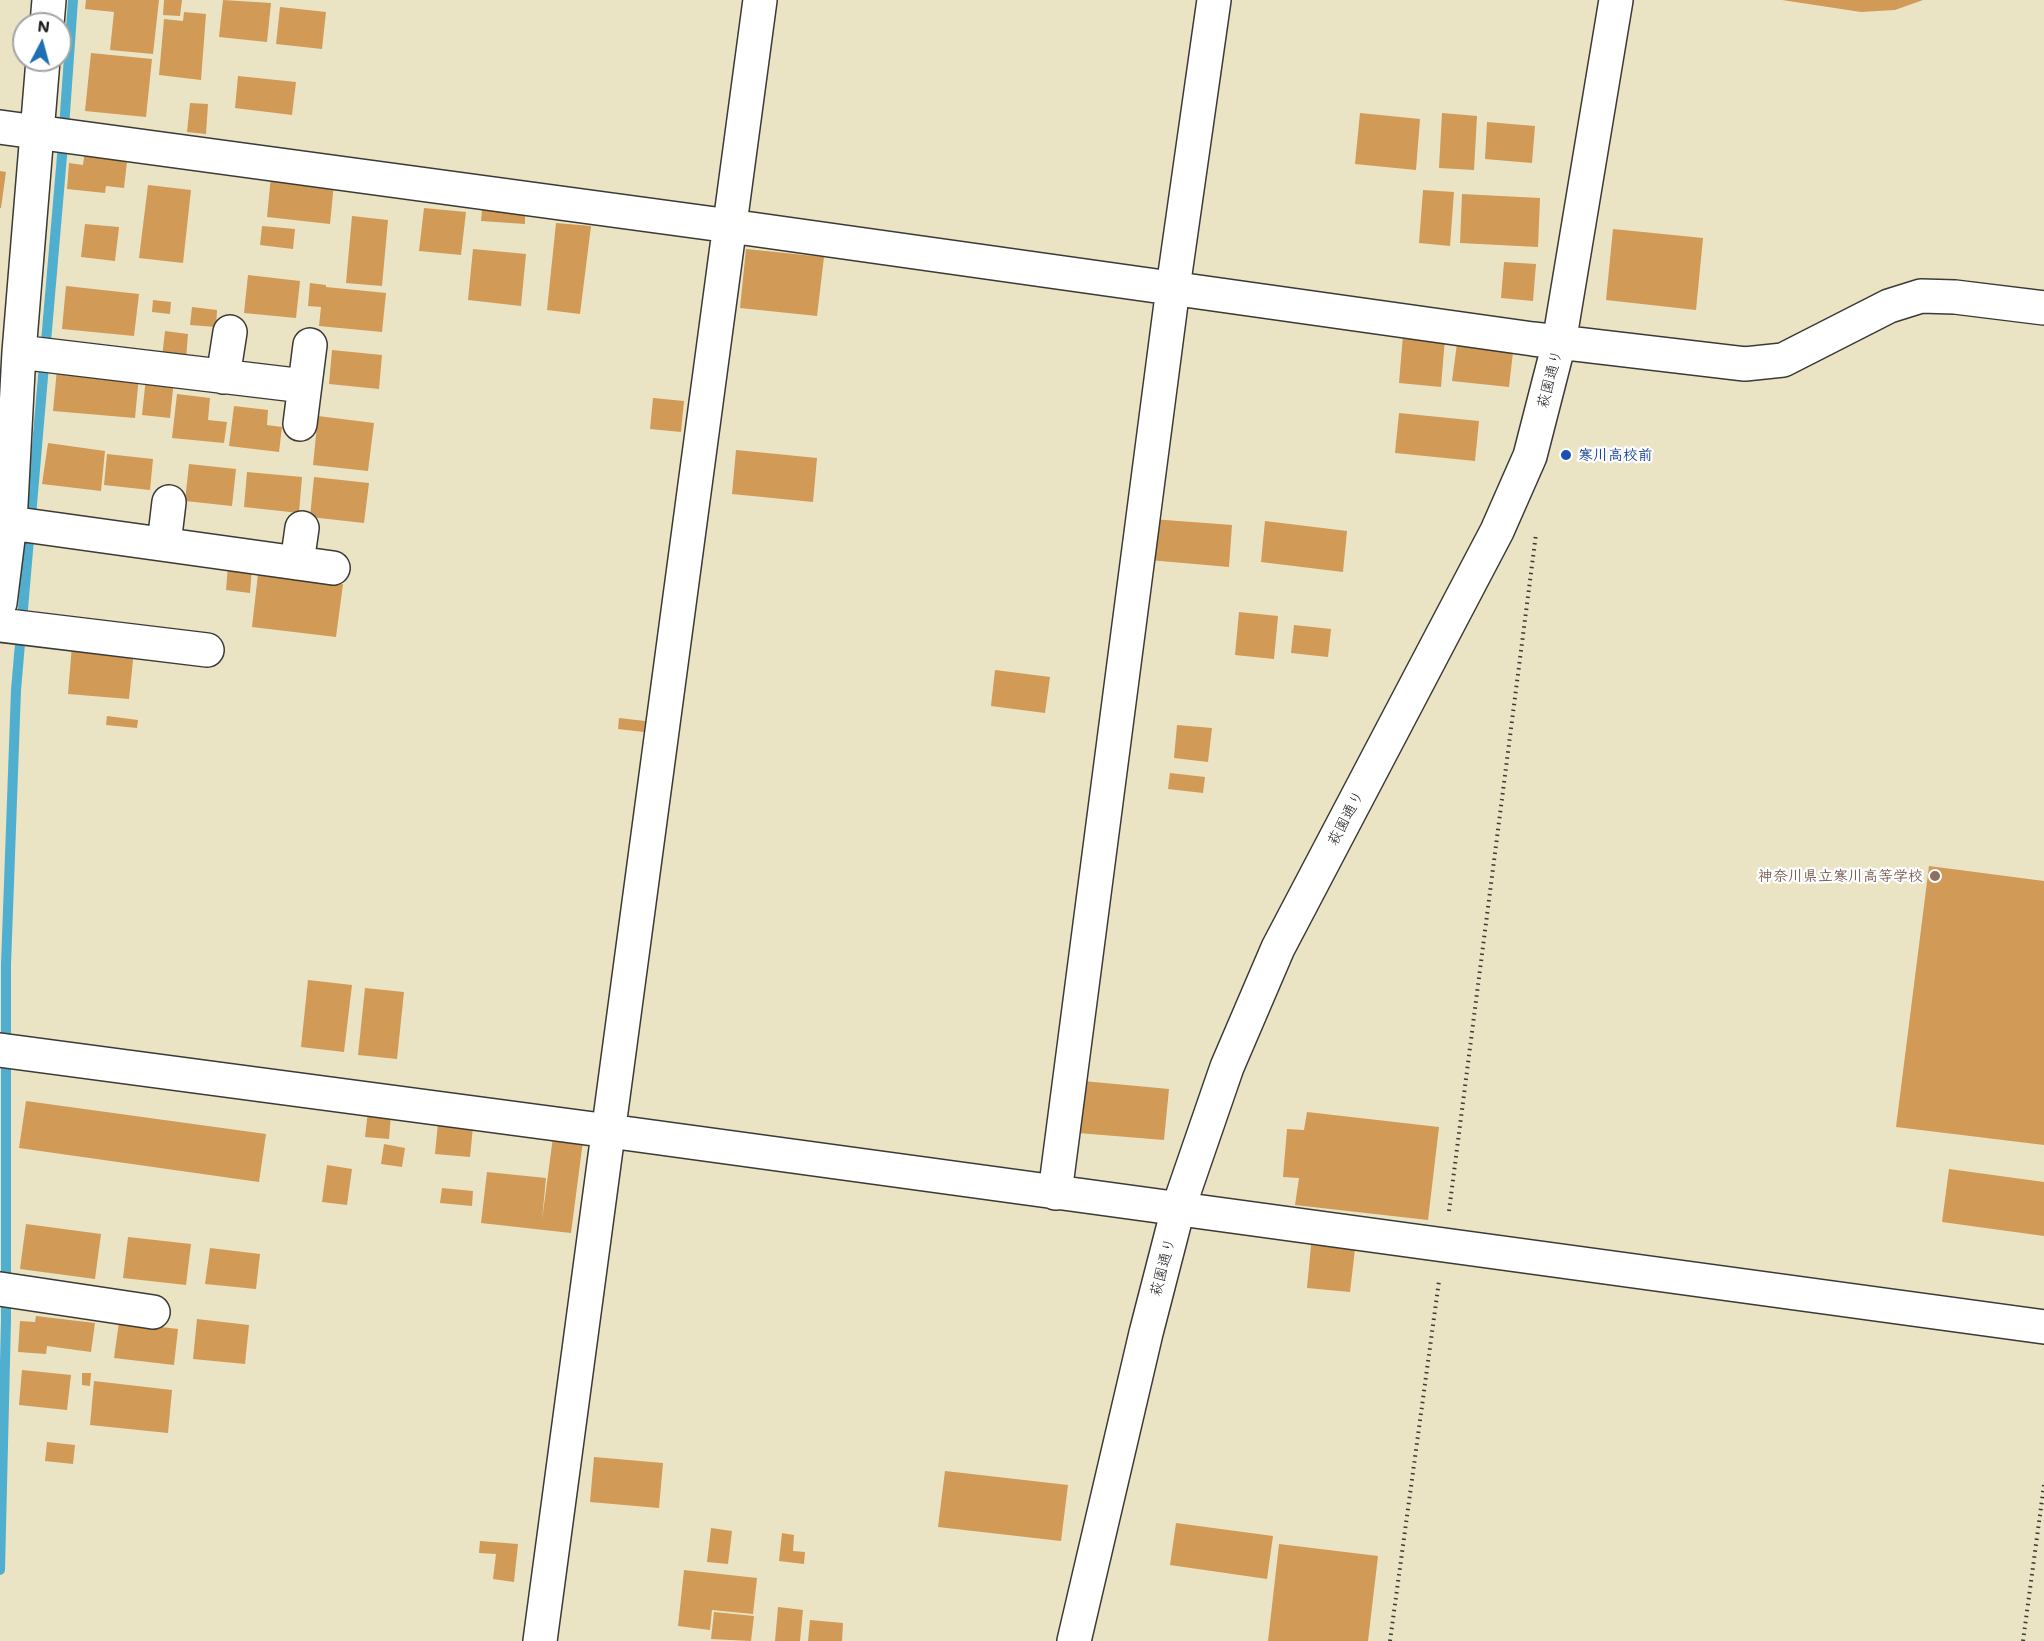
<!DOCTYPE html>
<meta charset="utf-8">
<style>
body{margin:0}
#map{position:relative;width:2044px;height:1641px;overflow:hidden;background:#eae4c5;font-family:Mali,sans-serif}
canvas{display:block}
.north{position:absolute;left:12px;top:12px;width:60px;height:60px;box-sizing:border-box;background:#fff;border:2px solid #a4a4a4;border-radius:50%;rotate:6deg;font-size:16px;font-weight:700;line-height:24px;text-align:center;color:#1c1c1c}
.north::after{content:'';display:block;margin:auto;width:21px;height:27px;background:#1f6fb2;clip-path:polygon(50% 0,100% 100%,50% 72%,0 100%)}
</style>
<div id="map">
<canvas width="2044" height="1641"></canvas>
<div class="north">N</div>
</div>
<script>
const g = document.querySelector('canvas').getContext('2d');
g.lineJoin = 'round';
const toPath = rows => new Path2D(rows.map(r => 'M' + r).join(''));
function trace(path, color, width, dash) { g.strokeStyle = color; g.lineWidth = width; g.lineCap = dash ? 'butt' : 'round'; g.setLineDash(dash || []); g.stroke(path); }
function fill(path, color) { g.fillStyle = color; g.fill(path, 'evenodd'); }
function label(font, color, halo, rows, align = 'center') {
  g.font = font + ' Mali,"Klee One",sans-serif'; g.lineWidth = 4.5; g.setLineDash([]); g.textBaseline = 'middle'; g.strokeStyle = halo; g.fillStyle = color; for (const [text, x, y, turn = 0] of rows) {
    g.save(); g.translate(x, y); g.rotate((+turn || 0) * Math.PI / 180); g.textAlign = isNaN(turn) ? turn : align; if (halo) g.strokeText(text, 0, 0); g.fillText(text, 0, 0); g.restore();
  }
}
trace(toPath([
 [0,1570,6,1320,6,965,16,690,62,156,73,0]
]), '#50afce', 10);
fill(toPath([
 [86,0,159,0,153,54,110,50,114,12,85,9],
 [164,0,182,0,180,16,163,15],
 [223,0,271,3,267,42,219,37],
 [1782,0,1923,0,1895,10,1861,12],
 [280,7,326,12,322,49,276,44],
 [184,12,206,14,201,80,159,75,164,19,183,21],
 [91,53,152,59,146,117,85,111],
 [238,76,296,82,292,115,235,108],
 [190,103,208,104,206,134,187,132],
 [1360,113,1420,119,1416,170,1355,164],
 [1442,113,1477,116,1474,170,1439,168],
 [1487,122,1535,126,1532,163,1485,159],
 [85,149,128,153,124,188,106,186,105,193,67,189,69,163,83,165],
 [0,171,6,172,1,208,0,208],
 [271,176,334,183,330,224,267,217],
 [148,185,191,190,183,263,139,258],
 [1423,190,1454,192,1450,246,1419,243],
 [1462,194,1540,198,1538,247,1460,243],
 [424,208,466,212,461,255,419,251],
 [482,210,525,214,525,224,481,221],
 [352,216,388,220,382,286,346,283],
 [556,223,591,226,580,314,547,310],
 [85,224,119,227,115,261,81,257],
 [262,226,295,229,293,249,260,245],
 [1613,229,1703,238,1696,310,1606,300],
 [473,249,526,254,521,306,468,300],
 [746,249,824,257,817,316,740,308],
 [1504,262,1536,264,1533,301,1501,298],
 [248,275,300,281,296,318,244,313],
 [310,283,326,285,326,287,386,293,382,332,319,326,321,307,308,306],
 [66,286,139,294,134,336,62,329],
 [153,300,171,302,170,314,152,312],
 [192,307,217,310,216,327,190,325],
 [165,331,188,334,186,359,162,357],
 [1403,335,1445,338,1441,387,1399,383],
 [1458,336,1514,343,1509,387,1452,381],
 [332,350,382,355,379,389,329,384],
 [57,369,139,376,135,418,53,411],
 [146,377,174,380,170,418,142,415],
 [177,394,210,398,208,420,227,422,224,443,172,438],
 [653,398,684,401,681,432,650,429],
 [234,406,268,410,267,425,282,427,279,452,229,446],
 [1399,413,1479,421,1475,461,1395,453],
 [318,416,374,423,368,471,313,465],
 [48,443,105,451,101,491,42,484],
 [736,450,817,458,813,502,732,494],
 [107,454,153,459,150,490,104,485],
 [189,464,236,469,232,506,185,501],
 [247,472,302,477,299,513,244,507],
 [314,477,369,483,364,523,310,517],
 [1152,519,1232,525,1229,567,1149,560],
 [1265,521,1347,531,1343,572,1261,562],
 [228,566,252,568,250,593,226,590],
 [258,574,343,584,336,637,252,627],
 [1239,612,1278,616,1274,659,1235,655],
 [1294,625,1331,629,1328,657,1291,653],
 [72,645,134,651,129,699,68,694],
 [995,670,1050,677,1045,713,991,706],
 [107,716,138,720,137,728,106,725],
 [619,718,645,721,644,732,618,729],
 [1177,725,1212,728,1208,762,1174,758],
 [1170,773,1205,777,1203,793,1168,789],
 [1929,866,2044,881,2044,1145,1896,1127],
 [308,980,352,985,344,1052,301,1047],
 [365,988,404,992,397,1059,358,1055],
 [1083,1081,1169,1089,1164,1140,1078,1133],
 [26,1101,266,1134,259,1182,19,1148],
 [368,1111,391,1114,389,1139,365,1137],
 [1307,1112,1439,1127,1428,1220,1295,1205,1299,1178,1283,1177,1287,1129,1304,1130],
 [438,1123,473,1127,470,1157,435,1154],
 [553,1137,583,1141,571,1233,481,1223,487,1172,546,1178,542,1220],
 [384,1144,405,1148,402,1167,381,1164],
 [327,1165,352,1169,347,1205,322,1202],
 [1949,1169,2044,1182,2044,1236,1942,1222],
 [442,1188,473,1191,472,1206,440,1203],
 [26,1224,101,1234,95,1279,20,1269],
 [128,1237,191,1244,186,1285,123,1278],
 [1311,1245,1355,1249,1350,1292,1307,1288],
 [210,1248,260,1254,256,1289,205,1284],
 [36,1316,95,1323,91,1352,47,1346,46,1354,18,1352,20,1321,35,1322],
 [197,1319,249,1325,245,1364,193,1359],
 [119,1322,178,1329,174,1365,114,1358],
 [22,1370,71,1375,67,1410,19,1405],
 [82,1373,91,1373,90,1386,82,1385],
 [94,1381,172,1390,168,1433,90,1425],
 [47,1442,75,1445,73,1464,45,1461],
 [594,1457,663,1463,659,1508,590,1502],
 [945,1471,1068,1485,1061,1541,938,1527],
 [1176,1523,1273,1536,1267,1579,1170,1565],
 [711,1528,732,1531,728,1564,707,1562],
 [782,1533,794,1535,793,1551,805,1552,804,1564,779,1561],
 [480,1541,518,1544,514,1582,493,1579,496,1554,479,1553],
 [1279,1544,1378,1556,1368,1641,1268,1641],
 [684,1570,757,1578,753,1614,712,1610,710,1630,678,1626],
 [778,1607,803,1610,800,1641,775,1641],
 [714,1612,754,1616,751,1641,711,1639],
 [810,1620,843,1623,842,1641,808,1641]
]), '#d19a56');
const minor = toPath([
 [47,24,49,0],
 [0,127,730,226,1533,339,1745,364,1783,360,1889,306,1921,296,1955,297,2044,308],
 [19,352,304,386],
 [223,377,230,332],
 [300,424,310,345],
 [10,523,333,568],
 [164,544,169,502],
 [297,563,302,528],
 [0,603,10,523,19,352,43,60],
 [0,625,207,650],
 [0,1050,609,1131,2044,1327],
 [1055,1193,1173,288,1214,0],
 [0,1289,153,1312],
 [540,1641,760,0],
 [1074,1641,1146,1333,1178,1209,1227,1067,1278,948,1497,531,1530,456,1559,343,1616,0]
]);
trace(minor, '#3b3a35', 36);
trace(toPath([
 [1449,1211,1536,534],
 [1390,1641,1439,1281],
 [2023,1641,2044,1485]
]), '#3b3a35', 4, [1.5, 4.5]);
trace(minor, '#fff', 33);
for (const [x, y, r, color] of [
 [1566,455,6,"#1a4fb4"],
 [1935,876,6,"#8d6e63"]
]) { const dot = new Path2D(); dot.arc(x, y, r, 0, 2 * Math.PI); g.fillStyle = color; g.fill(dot); trace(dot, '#fff', 2); }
label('15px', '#1c1c1c', '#fff', [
 ["萩園通り",1550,379,-75],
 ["萩園通り",1346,818,-62],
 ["萩園通り",1163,1267,-75]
]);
label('bold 15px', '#164399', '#fff', [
 ["寒川高校前",1578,455]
], 'left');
label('bold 15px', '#785e54', '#fff', [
 ["神奈川県立寒川高等学校",1923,876]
], 'right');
</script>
